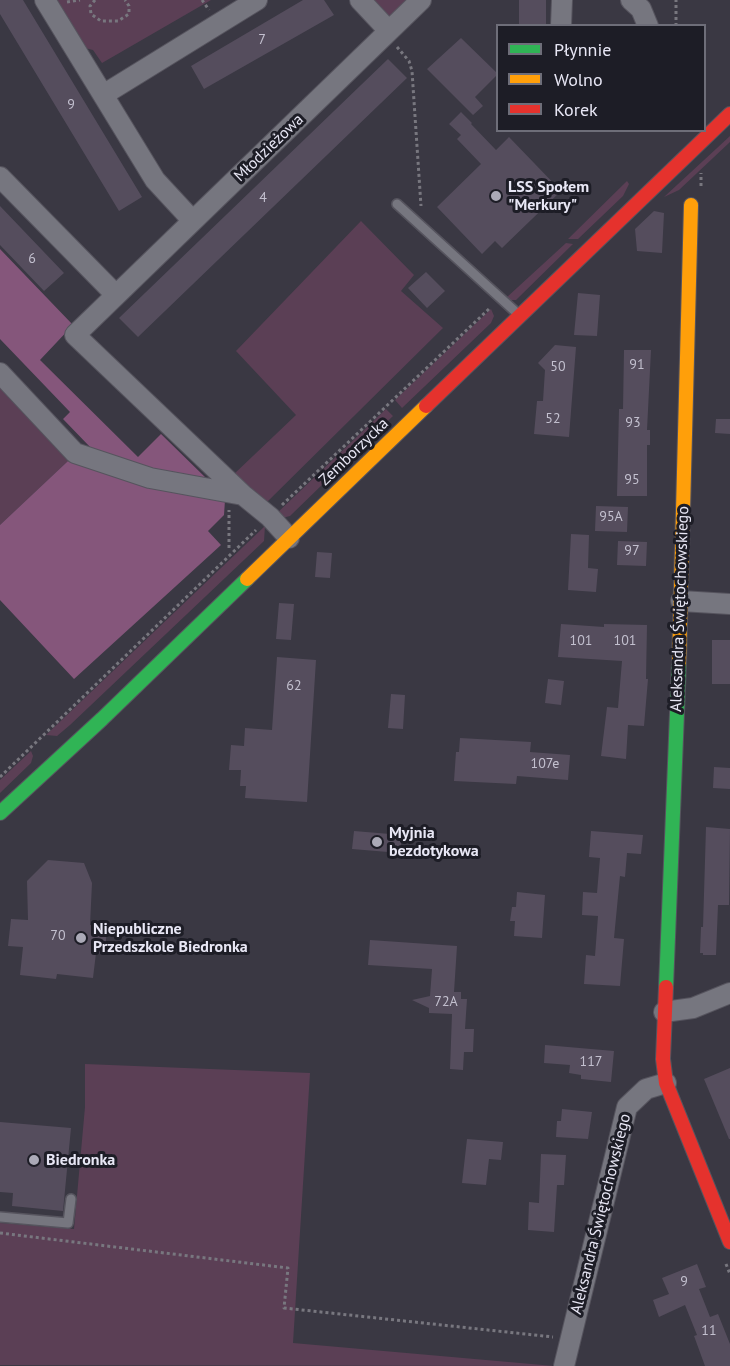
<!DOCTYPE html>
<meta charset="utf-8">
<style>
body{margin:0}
#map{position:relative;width:730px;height:1366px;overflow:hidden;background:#3a3843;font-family:"PT Sans",sans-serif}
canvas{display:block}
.legend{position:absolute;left:496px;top:24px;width:210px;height:108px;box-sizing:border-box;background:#1d1d26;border:2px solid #6e6e79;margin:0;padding:8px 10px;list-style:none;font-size:18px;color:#e8e7f5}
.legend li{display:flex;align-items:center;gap:12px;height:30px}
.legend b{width:30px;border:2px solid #6e6e79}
</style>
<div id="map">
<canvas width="730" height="1366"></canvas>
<ul class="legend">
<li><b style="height:8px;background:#30b455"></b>Płynnie</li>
<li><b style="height:8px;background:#ff9f0a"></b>Wolno</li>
<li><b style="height:8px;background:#e5322d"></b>Korek</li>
</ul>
</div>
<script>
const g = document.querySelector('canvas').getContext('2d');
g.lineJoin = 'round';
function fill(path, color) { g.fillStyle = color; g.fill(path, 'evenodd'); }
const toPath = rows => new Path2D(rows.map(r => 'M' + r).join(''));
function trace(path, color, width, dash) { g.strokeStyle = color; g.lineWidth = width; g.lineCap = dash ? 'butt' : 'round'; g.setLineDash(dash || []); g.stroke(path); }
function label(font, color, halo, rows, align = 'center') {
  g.font = font + ' "PT Sans",sans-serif'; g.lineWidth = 6; g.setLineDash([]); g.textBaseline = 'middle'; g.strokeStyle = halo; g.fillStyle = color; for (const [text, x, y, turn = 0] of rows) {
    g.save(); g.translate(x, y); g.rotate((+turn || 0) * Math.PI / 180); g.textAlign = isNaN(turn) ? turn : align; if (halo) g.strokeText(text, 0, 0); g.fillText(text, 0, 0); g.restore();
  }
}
fill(toPath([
 [53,0,211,0,102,63,93,50,81,47],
 [369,0,408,0,387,19],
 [730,136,730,142,679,190,664,197],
 [627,181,629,184,623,196,578,239,568,239],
 [361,221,414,275,401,291,443,328,264,505,233,475,296,415,236,351],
 [566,243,573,244,516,300,509,300,506,298],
 [491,309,494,316,491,323,402,408,395,400],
 [0,388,68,461,0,525],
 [386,409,393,416,290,516,282,518,275,515],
 [265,526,264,541,70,725,57,736,46,735],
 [31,751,33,756,31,763,0,793,0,780],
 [85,1064,310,1073,293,1343,554,1366,0,1365,0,1223,74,1229,85,1107]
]), '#5b3f55');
fill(toPath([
 [0,249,73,325,40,360,138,457,161,434,207,479,147,468,91,448,63,419,70,412,0,339],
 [68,461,146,486,225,500,224,515,208,531,221,545,74,679,0,600,0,525]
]), '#85567b');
fill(toPath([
 [0,0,23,0,142,197,119,211,0,14],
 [303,0,324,0,334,15,204,89,191,66],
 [519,0,546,0,546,26,519,26],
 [461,38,498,74,475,97,483,106,473,115,427,69],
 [388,59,407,78,138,337,119,318],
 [461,112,472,123,471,124,496,150,509,137,561,191,502,248,495,241,482,254,437,207,481,164,457,139,461,135,449,124],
 [0,206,64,273,44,291,0,245],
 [654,211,664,213,662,253,637,251,635,229],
 [426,272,445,291,427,308,408,288],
 [578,293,600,295,597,336,574,335],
 [555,345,576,347,569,437,534,434,537,401,543,401,545,370,538,363],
 [624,350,651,350,647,430,650,430,650,445,647,445,647,496,617,496,619,409,623,409],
 [716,419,730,419,730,434,715,433],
 [596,506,628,507,627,532,595,531],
 [571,534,589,535,588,568,598,569,596,592,568,590],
 [618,541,647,542,646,566,617,565],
 [317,552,332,553,330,578,315,577],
 [279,603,294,604,291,640,276,639],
 [561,624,604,627,604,624,647,625,646,679,648,679,644,726,628,725,626,759,601,756,607,707,618,708,622,661,558,657],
 [712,640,730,640,730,684,712,684],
 [277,657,316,660,307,802,245,798,246,786,240,786,241,770,229,770,231,745,244,746,245,728,272,730],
 [548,679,564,681,561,705,545,703],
 [391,694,405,695,403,729,388,728],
 [460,738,531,742,530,752,570,755,568,780,517,776,516,784,454,781,456,752,459,752],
 [714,767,730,768,730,789,713,788],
 [706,827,730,829,729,905,718,905,716,955,703,955,703,953,700,953,701,927,703,927],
 [354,831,402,835,400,853,352,849],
 [591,831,643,835,641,854,627,853,625,877,620,876,614,938,624,939,620,986,584,984,586,955,595,956,598,916,582,915,583,892,597,893,600,858,589,857],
 [48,860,84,863,92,883,90,925,107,926,105,954,96,953,93,978,57,974,56,979,20,975,23,947,8,946,11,919,28,920,27,881],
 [517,892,545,895,542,938,514,936,515,921,510,921,512,907,516,907],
 [370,940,457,946,454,992,461,992,461,999,467,999,465,1029,474,1029,473,1052,464,1052,463,1070,450,1069,452,1014,429,1013,429,1008,412,1000,430,996,432,969,368,965],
 [545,1045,614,1051,611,1082,581,1079,581,1075,569,1073,570,1065,544,1063],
 [730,1068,730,1139,729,1139,704,1079],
 [562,1109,592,1112,588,1139,556,1137,557,1121,561,1121],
 [0,1122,71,1128,63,1211,12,1206,13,1193,0,1192],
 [467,1139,503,1142,501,1160,489,1159,486,1185,462,1183],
 [541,1154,566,1155,564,1185,557,1185,554,1232,528,1230,529,1202,539,1203],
 [697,1264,706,1287,699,1289,710,1317,718,1314,730,1344,730,1366,705,1366,694,1336,697,1335,685,1305,659,1317,653,1300,669,1294,662,1278]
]), '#554d5d');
const lane = toPath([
 [397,204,518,314],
 [0,1217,68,1223,71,1199]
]);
const street = toPath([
 [45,0,155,180,192,220],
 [360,0,389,31],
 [631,0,641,9,648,26],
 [561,26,562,0],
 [103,95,257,0],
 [0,177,115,294],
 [0,373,75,453,150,478,243,495],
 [289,538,270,517,243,495,75,335,421,0],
 [681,601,730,604],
 [664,1012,693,1008,730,993],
 [564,1366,627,1107,646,1089,666,1083]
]);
const fast = toPath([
 [0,813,102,719,247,579],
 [666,987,679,663]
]);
const slow = toPath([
 [247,579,426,406],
 [679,663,691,205]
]);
const jam = toPath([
 [426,406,730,114],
 [666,987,663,1059,666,1083,730,1242]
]);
trace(lane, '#56545e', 12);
trace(street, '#56545e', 22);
trace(fast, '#56545e', 16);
trace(slow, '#56545e', 16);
trace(jam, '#56545e', 16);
trace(toPath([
 [95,0,90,6,91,14,101,21,118,21,129,14,129,6,125,0],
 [202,0,209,10],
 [67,2,80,0],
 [676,26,676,0],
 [397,47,409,61,412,71,421,206],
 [701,186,701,173],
 [282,505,491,307],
 [229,548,229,510],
 [0,777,256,530],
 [0,1233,288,1268,284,1308,553,1337],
 [726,1264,730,1274]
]), '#78777f', 3, [3, 3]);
trace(lane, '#76767f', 9);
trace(street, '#76767f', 20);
trace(fast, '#30b455', 14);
trace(slow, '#ff9f0a', 14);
trace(jam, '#e5322d', 14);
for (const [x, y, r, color] of [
 [496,196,6,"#abaab7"],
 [377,842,6,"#abaab7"],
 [81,938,6,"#abaab7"],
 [34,1160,6,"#abaab7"]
]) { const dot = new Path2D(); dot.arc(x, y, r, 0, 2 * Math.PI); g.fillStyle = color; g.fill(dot); trace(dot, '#1d1d26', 2); }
label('14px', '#c3c0cf', null, [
 ["7",262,40],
 ["9",71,105],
 ["4",263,198],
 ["6",32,259],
 ["91",637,365],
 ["50",558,367],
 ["52",553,419],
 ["93",633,423],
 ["95",632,480],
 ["95A",611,517],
 ["97",632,551],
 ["101",581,641],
 ["101",625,641],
 ["62",294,686],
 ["107e",545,764],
 ["70",58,936],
 ["72A",446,1002],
 ["117",591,1062],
 ["9",684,1282],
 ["11",709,1331]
]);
label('16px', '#e8e7f5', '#1d1d26', [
 ["Młodzieżowa",269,148,-44],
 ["Zemborzycka",354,452,-44],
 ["Aleksandra Świętochowskiego",680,609,-88],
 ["Aleksandra Świętochowskiego",601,1214,-76]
]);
label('bold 16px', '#e8e7f5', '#1d1d26', [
 ["LSS Społem",508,187],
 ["\"Merkury\"",508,205],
 ["Myjnia",389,833],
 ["bezdotykowa",389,851],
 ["Niepubliczne",93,929],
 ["Przedszkole Biedronka",93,947],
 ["Biedronka",46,1160]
], 'left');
</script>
